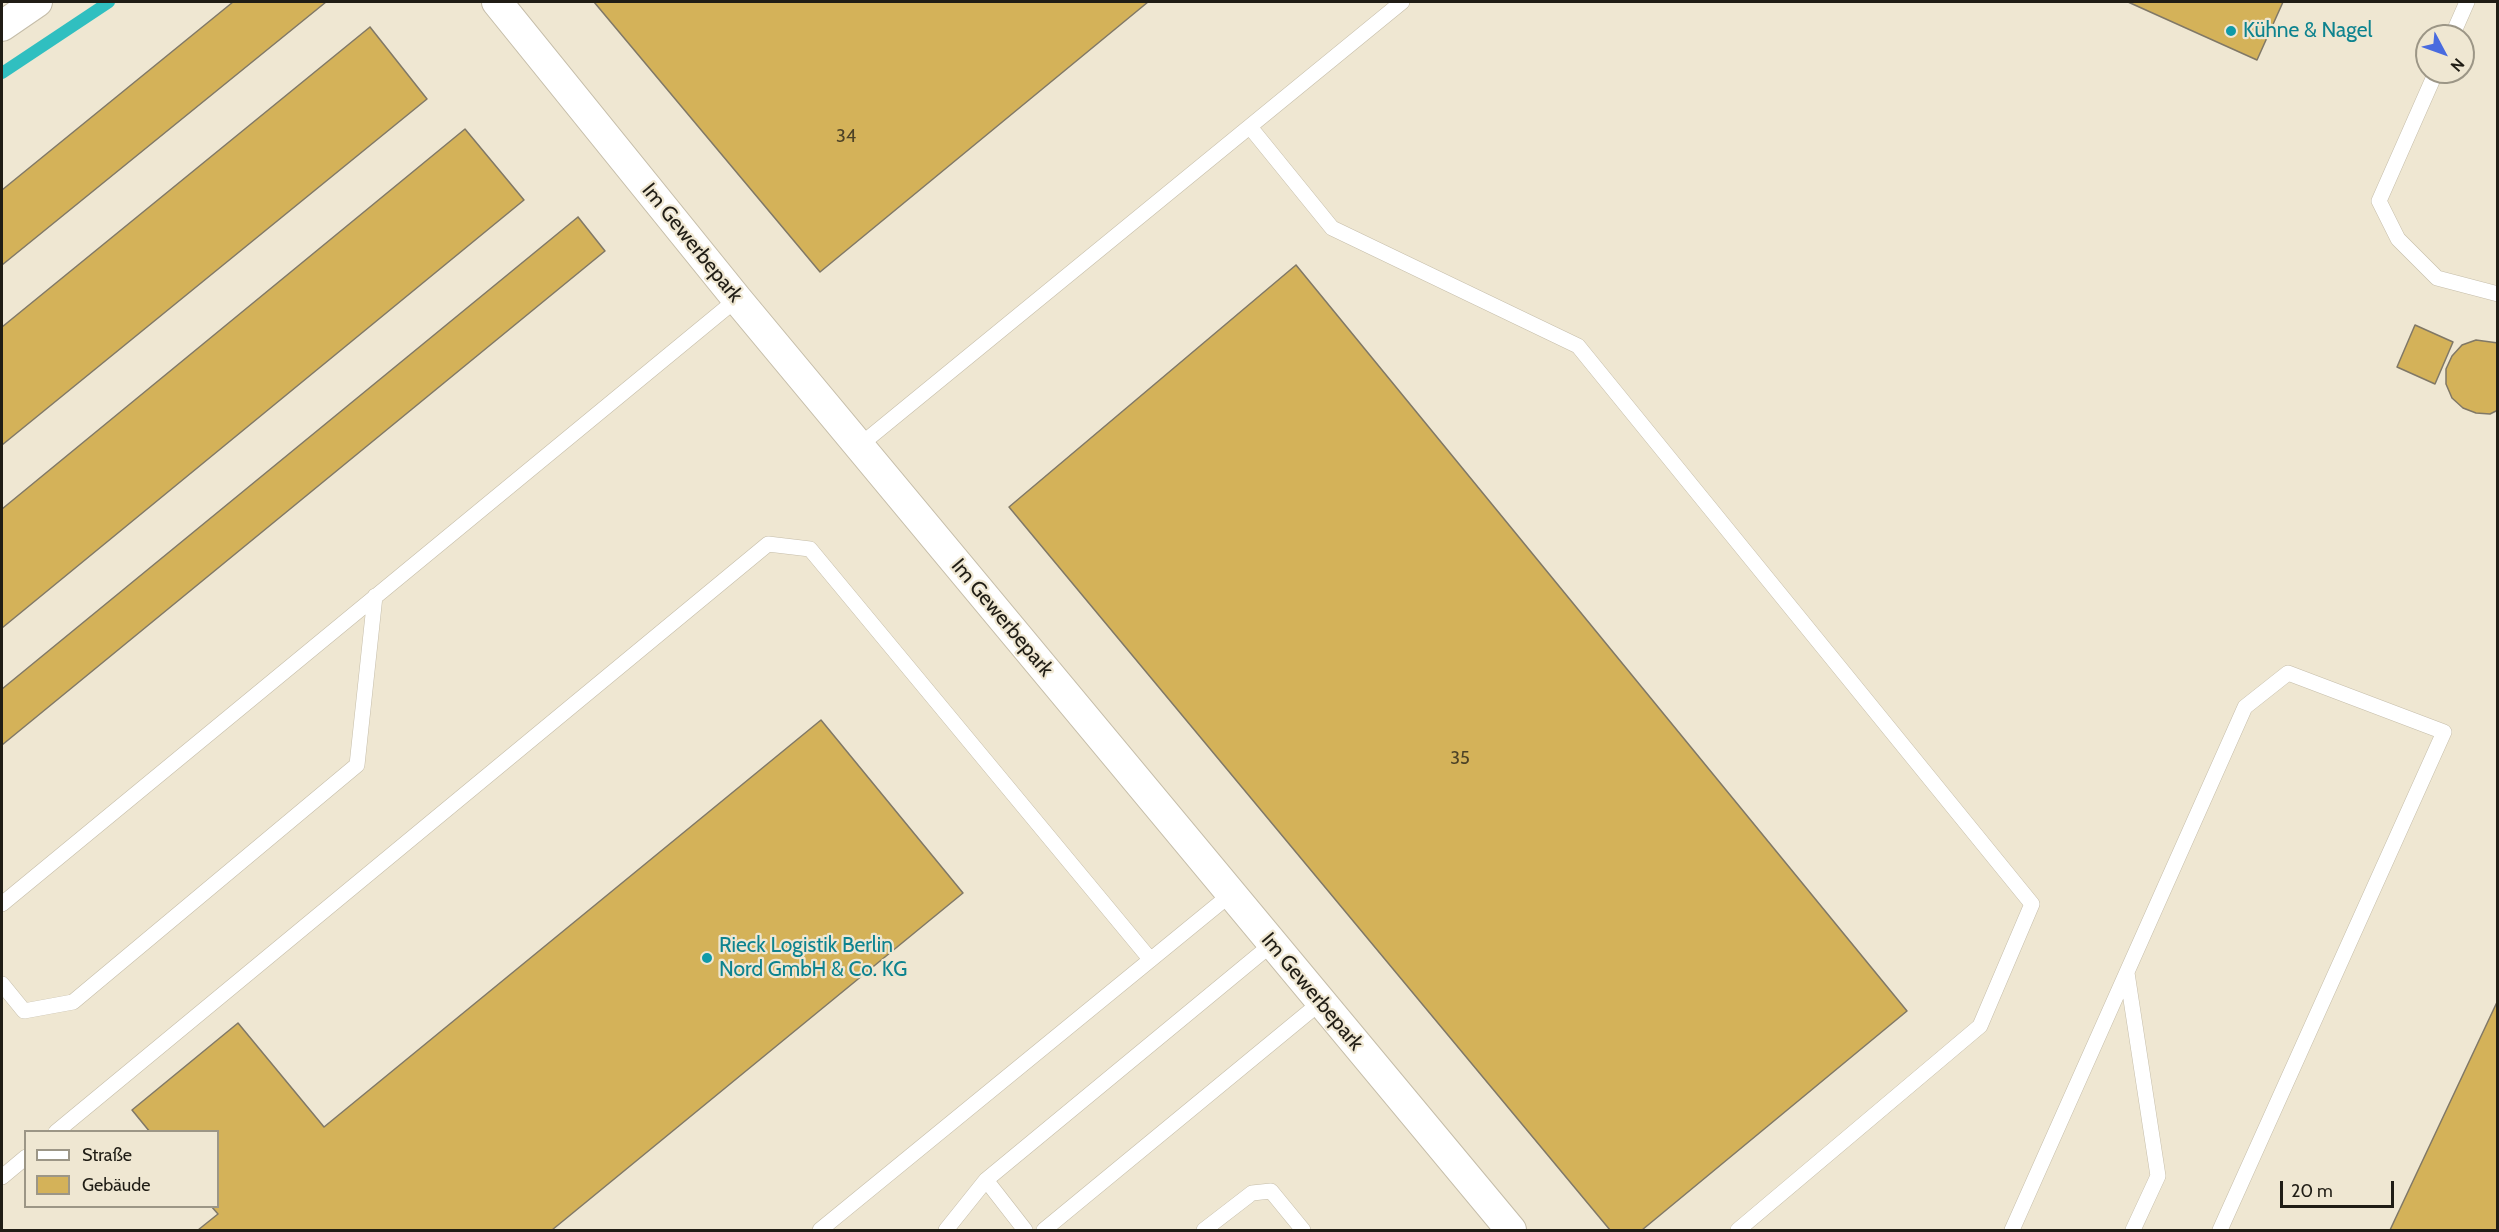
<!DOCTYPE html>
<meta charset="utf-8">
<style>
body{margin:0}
#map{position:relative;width:2499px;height:1232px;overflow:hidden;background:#efe7d2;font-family:Cabin,sans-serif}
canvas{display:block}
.frame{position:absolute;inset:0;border:3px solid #201d15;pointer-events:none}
.legend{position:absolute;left:24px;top:1130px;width:195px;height:78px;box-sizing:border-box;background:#efe7d2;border:2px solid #9c9686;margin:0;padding:8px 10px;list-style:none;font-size:18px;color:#201d15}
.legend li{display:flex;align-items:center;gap:12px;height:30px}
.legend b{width:30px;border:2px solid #9c9686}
.north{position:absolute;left:2415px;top:24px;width:60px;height:60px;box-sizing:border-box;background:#efe7d2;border:2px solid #9c9686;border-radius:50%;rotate:131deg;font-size:16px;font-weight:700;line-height:24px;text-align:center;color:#201d15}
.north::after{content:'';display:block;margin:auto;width:21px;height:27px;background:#496bdf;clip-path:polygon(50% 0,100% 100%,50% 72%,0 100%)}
.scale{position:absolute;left:2280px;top:1181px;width:114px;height:27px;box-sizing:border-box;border:3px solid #201d15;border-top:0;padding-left:8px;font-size:18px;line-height:21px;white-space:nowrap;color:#201d15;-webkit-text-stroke:4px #efe7d2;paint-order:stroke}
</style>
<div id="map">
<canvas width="2499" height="1232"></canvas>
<div class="frame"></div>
<ul class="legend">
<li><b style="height:8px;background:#fff"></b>Straße</li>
<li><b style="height:16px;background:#d4b259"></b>Gebäude</li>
</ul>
<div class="north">N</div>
<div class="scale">20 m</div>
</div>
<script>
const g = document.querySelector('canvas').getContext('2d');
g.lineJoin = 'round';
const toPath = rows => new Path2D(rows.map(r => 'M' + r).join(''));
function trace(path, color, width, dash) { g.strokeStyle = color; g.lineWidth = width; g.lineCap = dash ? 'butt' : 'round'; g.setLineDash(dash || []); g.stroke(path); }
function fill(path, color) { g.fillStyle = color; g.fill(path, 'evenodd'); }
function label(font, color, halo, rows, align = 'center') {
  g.font = font + ' Cabin,sans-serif'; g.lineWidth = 4.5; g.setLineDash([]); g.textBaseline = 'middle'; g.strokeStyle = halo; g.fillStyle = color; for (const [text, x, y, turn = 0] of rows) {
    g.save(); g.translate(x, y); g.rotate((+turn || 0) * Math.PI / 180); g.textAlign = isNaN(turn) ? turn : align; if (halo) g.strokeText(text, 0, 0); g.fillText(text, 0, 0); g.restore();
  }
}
trace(toPath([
 [2,73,109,2]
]), '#30bfc0', 12);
const building = toPath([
 [233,2,326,2,2,265,2,190,233,2],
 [594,2,1148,2,820,272,594,2],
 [2128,2,2283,2,2257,60,2128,2],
 [370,27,427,99,2,445,2,327,370,27],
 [465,129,524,200,2,628,2,509,465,129],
 [578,217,605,251,2,745,2,689,578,217],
 [1296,265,1907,1011,1642,1230,1610,1230,1009,507,1296,265],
 [2415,325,2453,342,2435,384,2397,367,2415,325],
 [2476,340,2498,343,2498,410,2490,414,2476,413,2463,408,2452,398,2446,384,2446,369,2452,356,2462,345,2476,340],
 [821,720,963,893,552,1230,198,1230,218,1214,211,1206,218,1206,218,1132,150,1132,132,1110,238,1023,324,1127,821,720],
 [2498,1000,2498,1230,2390,1230,2498,1000]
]);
fill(building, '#d4b259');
trace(building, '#807866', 1.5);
const lane = toPath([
 [2452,36,2467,2],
 [2436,72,2379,201,2398,239,2437,278,2498,294],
 [1250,127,1332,228,1578,346,2032,904,1980,1026,1738,1230],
 [859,446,1402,2],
 [2,904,737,299],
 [2127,973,2158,1176,2133,1230],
 [2,984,24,1011,73,1002,357,765,375,596],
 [56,1132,768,544,810,549,1150,959],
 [2,1177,26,1157],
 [986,1180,1025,1230],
 [820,1230,1231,894],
 [946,1230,986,1180,1272,944],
 [1044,1230,1321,1002],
 [1204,1230,1252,1193,1271,1191,1303,1230],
 [2012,1230,2245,707,2288,673,2444,732,2220,1230]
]);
const street = toPath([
 [497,2,737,299,1511,1230],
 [2,26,37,2]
]);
trace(lane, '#c5bda9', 16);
trace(street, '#c5bda9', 32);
trace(lane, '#fff', 15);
trace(street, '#fff', 30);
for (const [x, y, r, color] of [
 [2231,31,6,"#0f9aa8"],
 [707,958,6,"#0f9aa8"]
]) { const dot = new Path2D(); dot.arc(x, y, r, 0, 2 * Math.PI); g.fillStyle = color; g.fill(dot); trace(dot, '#efe7d2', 2); }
label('18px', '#4d4226', null, [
 ["34",846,137],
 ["35",1460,759]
]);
label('21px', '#0d838f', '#efe7d2', [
 ["Kühne & Nagel",2243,31],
 ["Rieck Logistik Berlin",719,946],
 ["Nord GmbH & Co. KG",719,970]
], 'left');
label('21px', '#201d15', '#efe7d2', [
 ["Im Gewerbepark",692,243,51],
 ["Im Gewerbepark",1002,618,50],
 ["Im Gewerbepark",1312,992,50]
]);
</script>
